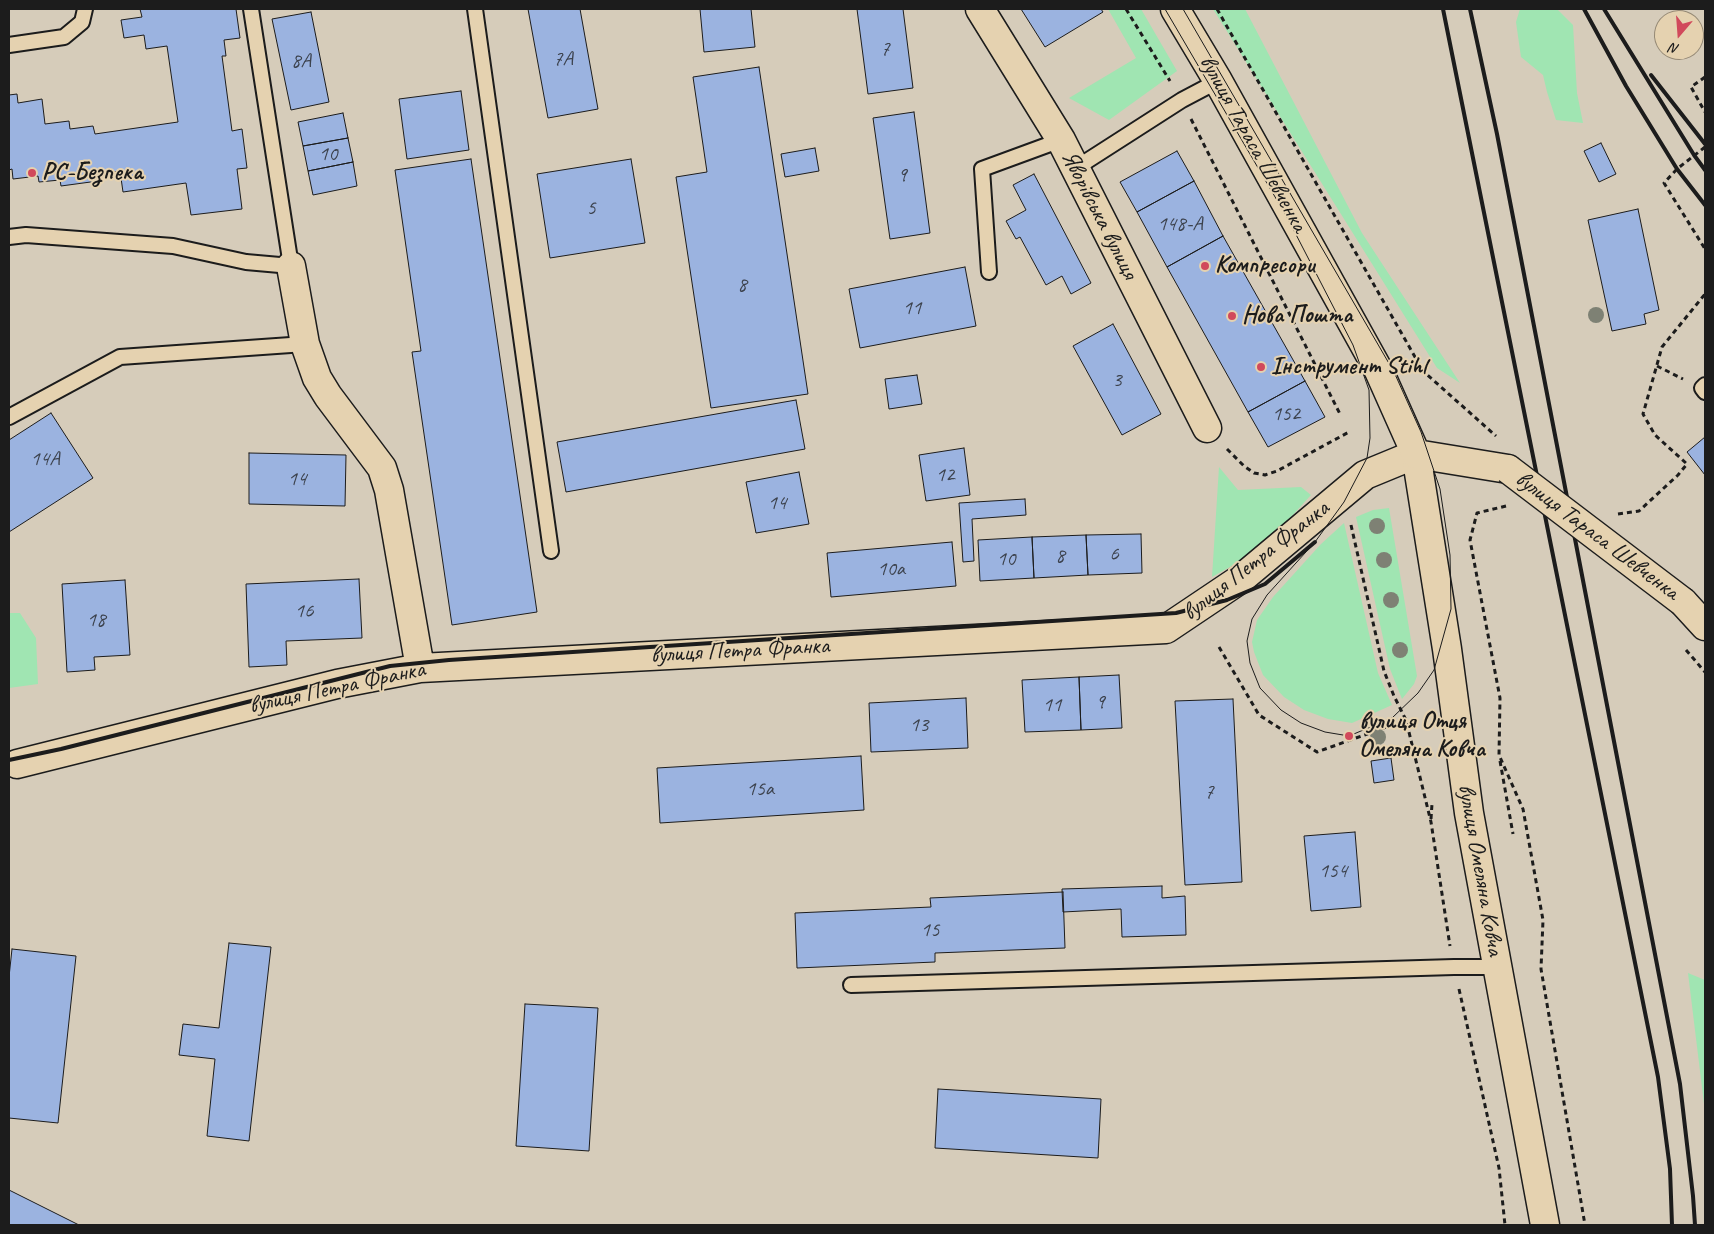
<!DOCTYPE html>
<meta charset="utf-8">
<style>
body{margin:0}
#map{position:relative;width:1714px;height:1234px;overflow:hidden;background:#d6ccba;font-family:Caveat,sans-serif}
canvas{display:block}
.frame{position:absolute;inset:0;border:10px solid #1c1c1c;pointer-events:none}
.north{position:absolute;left:1654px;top:10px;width:50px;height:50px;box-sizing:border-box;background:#e5d2b0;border:1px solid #958975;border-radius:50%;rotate:198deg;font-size:14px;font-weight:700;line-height:20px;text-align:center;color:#1c1c1c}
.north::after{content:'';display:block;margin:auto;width:18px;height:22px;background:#d1495b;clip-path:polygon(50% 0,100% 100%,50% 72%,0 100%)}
</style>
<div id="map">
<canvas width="1714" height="1234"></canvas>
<div class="frame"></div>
<div class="north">N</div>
</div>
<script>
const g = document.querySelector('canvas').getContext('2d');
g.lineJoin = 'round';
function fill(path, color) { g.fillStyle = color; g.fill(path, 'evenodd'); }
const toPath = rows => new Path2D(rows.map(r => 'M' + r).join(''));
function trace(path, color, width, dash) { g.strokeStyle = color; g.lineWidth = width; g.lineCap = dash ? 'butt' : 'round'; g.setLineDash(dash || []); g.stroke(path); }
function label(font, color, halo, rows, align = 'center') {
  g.font = font + ' Caveat,sans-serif'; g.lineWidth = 4; g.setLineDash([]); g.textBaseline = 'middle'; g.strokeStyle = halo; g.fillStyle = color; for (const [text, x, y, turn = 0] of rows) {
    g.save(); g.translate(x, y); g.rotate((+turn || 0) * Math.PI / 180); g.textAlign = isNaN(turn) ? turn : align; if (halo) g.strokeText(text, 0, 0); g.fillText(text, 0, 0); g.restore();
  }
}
fill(toPath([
 [1108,9,1141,9,1177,71,1109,120,1069,98,1136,58],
 [1213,9,1245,9,1362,233,1460,383,1437,368],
 [1520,9,1557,9,1573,25,1577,93,1583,123,1556,120,1547,92,1543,75,1521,57,1516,22],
 [1219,467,1238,490,1301,487,1311,495,1262,549,1212,577],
 [1389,508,1417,676,1414,684,1402,699,1390,669,1356,517,1373,510],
 [1344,523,1378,673,1392,705,1352,723,1328,719,1304,710,1284,697,1263,675,1254,652,1252,642,1257,620,1273,597,1321,544],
 [9,613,20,613,36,638,38,684,9,688],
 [1688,973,1705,980,1705,1112]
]), '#a0e5b2');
const building = toPath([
 [140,9,236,9,240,38,224,40,226,56,222,56,232,131,242,129,247,168,237,169,242,209,191,215,186,183,123,192,120,171,97,174,98,181,61,186,60,180,39,182,38,176,13,179,12,169,9,170,9,95,17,94,18,103,42,99,45,124,69,121,70,129,93,126,95,134,178,122,167,46,146,49,144,35,124,38,121,20,142,17,140,9],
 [528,9,580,9,598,109,548,118,528,9],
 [700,9,751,9,755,47,704,52,700,9],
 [857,9,903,9,913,88,868,94,857,9],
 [1021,9,1101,9,1103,12,1045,47,1021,9],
 [311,12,329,102,291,110,272,19,311,12],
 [759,67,808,394,711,408,676,177,707,172,693,77,759,67],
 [461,91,469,150,407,159,399,99,461,91],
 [914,112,930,233,890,239,873,118,914,112],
 [343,113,348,138,303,146,298,122,343,113],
 [348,138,353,162,308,171,303,146,348,138],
 [1601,143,1616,174,1599,182,1584,151,1601,143],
 [815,148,819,171,785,177,781,154,815,148],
 [1177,151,1194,181,1137,212,1120,182,1177,151],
 [471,159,537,612,452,625,412,352,421,351,395,170,471,159],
 [631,159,645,243,550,258,537,174,631,159],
 [353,162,357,186,313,195,308,171,353,162],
 [1034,174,1091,283,1071,294,1062,276,1046,285,1020,237,1016,239,1006,221,1026,210,1013,185,1034,174],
 [1194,181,1223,236,1167,267,1137,212,1194,181],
 [1638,209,1659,310,1644,314,1646,324,1612,331,1588,220,1638,209],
 [1223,236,1305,381,1248,412,1167,267,1223,236],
 [965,267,976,326,860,348,849,289,965,267],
 [1113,324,1161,414,1122,435,1073,346,1113,324],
 [917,375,922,404,889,409,885,379,917,375],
 [1305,381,1325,417,1268,447,1248,412,1305,381],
 [796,400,805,449,566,492,557,442,796,400],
 [51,413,93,478,9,532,9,440,51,413],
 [1705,437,1705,475,1687,452,1705,437],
 [964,448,970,495,926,501,919,455,964,448],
 [249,453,346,455,345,506,249,504,249,453],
 [799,472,809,524,756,533,746,482,799,472],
 [1025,499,1026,515,972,519,974,561,963,562,959,503,1025,499],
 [1141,534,1142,573,1088,575,1086,535,1141,534],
 [1086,535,1088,575,1034,578,1032,537,1086,535],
 [1032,537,1034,578,980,581,978,540,1032,537],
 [952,542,956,586,831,597,827,553,952,542],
 [359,579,362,638,286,641,287,665,249,667,246,584,359,579],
 [125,580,130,655,94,657,95,670,67,672,62,584,125,580],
 [1119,675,1122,728,1081,730,1079,677,1119,675],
 [1079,677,1081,730,1025,732,1022,680,1079,677],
 [966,698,968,748,871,752,869,703,966,698],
 [1233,699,1242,882,1185,885,1175,701,1233,699],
 [861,756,864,810,660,823,657,768,861,756],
 [1391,758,1394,780,1374,783,1371,761,1391,758],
 [1355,832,1361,907,1311,911,1304,836,1355,832],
 [1162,886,1162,898,1185,896,1186,935,1122,937,1121,909,1063,912,1062,889,1162,886],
 [1063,892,1065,948,935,953,935,962,797,968,795,913,931,907,930,898,1063,892],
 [229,943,271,947,249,1141,207,1136,215,1059,179,1055,183,1024,219,1028,229,943],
 [12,949,76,956,58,1123,9,1118,9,977,12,949],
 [525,1004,598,1008,589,1151,516,1146,525,1004],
 [938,1089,1101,1099,1098,1158,935,1148,938,1089],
 [9,1190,79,1225,9,1225,9,1190]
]);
fill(building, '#9bb3e0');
trace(building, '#1c1c1c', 1);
const lane = toPath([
 [475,9,551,551],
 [9,45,64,37,82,22,85,9],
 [1076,168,1182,100,1218,81],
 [9,237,26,235,173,246,246,262,291,266,251,9],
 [989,272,982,169,1061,140],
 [1705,385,1702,388,1705,392],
 [9,417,120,357,305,344],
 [851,985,1454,967,1496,967]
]);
const street = toPath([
 [980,9,1061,140,1207,428],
 [291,266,305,344,317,378,328,396,382,468,389,490,420,668],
 [17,764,337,684,420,668,1166,629,1242,578,1365,475,1416,454]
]);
const secondary = toPath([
 [1416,454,1447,649,1469,813,1545,1225]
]);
const primary = toPath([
 [1175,9,1218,81,1379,371,1416,454,1508,469],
 [1683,602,1705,626]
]);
trace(lane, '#1c1c1c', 18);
trace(street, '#1c1c1c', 31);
trace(secondary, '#1c1c1c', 31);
trace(primary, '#1c1c1c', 31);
trace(toPath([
 [1126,9,1170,81],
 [1217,9,1423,371,1496,436],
 [1705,77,1691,87,1705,112],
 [1191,119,1341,416],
 [1705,147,1677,169,1664,183,1705,249],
 [1657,366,1683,379],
 [1227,449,1244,466,1254,473,1265,475,1277,471,1349,432],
 [1506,506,1477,513,1470,540,1500,698,1499,755,1523,809,1543,920,1541,969,1585,1225],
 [1618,514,1639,511,1678,475,1687,464,1655,435,1643,414,1662,347,1705,294],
 [1351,525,1384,671,1394,696,1406,720,1431,822,1450,946],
 [1219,647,1259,715,1317,752,1406,720],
 [1686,650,1705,672],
 [1500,761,1513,834],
 [1431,819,1432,804],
 [1459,989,1499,1168,1505,1225]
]), '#1c1c1c', 3, [5, 4]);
trace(lane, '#e5d2b0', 14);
trace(street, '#e5d2b0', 28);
trace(secondary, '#e5d2b0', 28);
trace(primary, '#e5d2b0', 28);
trace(toPath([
 [1165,9,1288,219,1353,345,1369,390,1370,438,1367,458,1344,502,1315,542,1267,595,1252,619,1247,641,1250,663,1260,688,1281,710,1301,723,1325,732,1349,736,1392,718,1418,693,1434,670,1451,609,1450,555,1440,489,1421,432,1394,372,1183,9]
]), '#1c1c1c', 1);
trace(toPath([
 [1443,9,1658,1077,1670,1169,1672,1225],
 [1470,9,1497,134,1680,1084,1693,1196,1695,1225],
 [1584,9,1626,86,1677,169,1705,205],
 [1604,9,1694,155,1705,170],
 [1651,75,1705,144],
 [9,760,61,749,390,666,449,660,1176,613,1227,600,1265,584,1315,542]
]), '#1c1c1c', 4);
const primaryBridge = toPath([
 [1508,469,1683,602]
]);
trace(primaryBridge, '#1c1c1c', 31, []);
trace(primaryBridge, '#e5d2b0', 28);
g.fillStyle = '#7e8174';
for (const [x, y] of [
 [1596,315],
 [1377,526],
 [1384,560],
 [1391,600],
 [1400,650],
 [1378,737]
]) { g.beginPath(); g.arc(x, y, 8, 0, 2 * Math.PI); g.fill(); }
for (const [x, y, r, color] of [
 [32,173,5,"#d1495b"],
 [1205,266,5,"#d1495b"],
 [1232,316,5,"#d1495b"],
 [1261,367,5,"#d1495b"],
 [1349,736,5,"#d1495b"]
]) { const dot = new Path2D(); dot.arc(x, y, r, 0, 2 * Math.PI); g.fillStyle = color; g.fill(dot); trace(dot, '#e5d2b0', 2); }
label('21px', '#3c424d', null, [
 ["7",885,49],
 ["7А",563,59],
 ["8А",301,61],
 ["10",328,154],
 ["9",902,175],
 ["5",591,208],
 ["148-А",1180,224],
 ["8",742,285],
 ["11",912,308],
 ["3",1117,380],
 ["152",1286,414],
 ["14А",45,459],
 ["12",945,475],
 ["14",297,479],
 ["14",777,503],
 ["6",1114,554],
 ["8",1060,556],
 ["10",1006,559],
 ["10а",891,569],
 ["16",304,611],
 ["18",96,620],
 ["9",1100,702],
 ["11",1052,705],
 ["13",919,725],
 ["15а",760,789],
 ["7",1209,792],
 ["154",1333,871],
 ["15",930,930]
]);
label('24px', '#1c1c1c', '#e5d2b0', [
 ["вулиця Тараса Шевченка",1253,144,61],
 ["Яворівська вулиця",1099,215,63],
 ["вулиця Тараса Шевченка",1597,536,37],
 ["вулиця Петра Франка",1256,561,-38],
 ["вулиця Петра Франка",740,651,-3],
 ["вулиця Петра Франка",337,688,-12],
 ["вулиця Омеляна Ковча",1480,870,80]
]);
label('bold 24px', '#1c1c1c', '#e5d2b0', [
 ["РС-Безпека",42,173],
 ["Компресори",1215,266],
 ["Нова Пошта",1242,316],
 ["Інструмент Stihl",1271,367],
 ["вулиця Отця",1359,722],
 ["Омеляна Ковча",1359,750]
], 'left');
</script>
